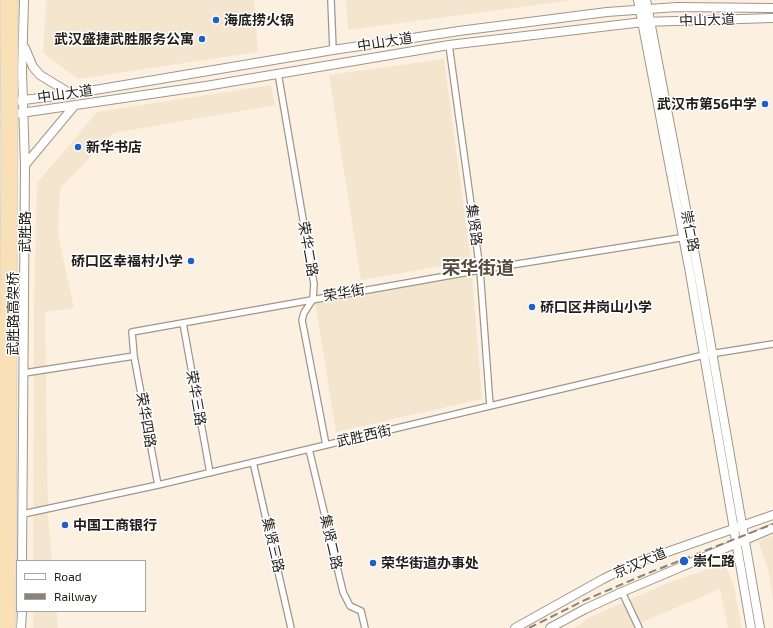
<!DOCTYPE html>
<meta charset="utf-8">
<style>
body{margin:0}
#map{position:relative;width:773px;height:628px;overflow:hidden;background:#fcf1e1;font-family:"Exo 2",sans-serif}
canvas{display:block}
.legend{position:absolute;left:16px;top:560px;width:130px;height:52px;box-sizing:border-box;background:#fff;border:1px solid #a6a5a3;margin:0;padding:5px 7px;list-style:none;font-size:12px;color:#211d18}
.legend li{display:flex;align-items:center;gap:8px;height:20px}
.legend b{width:20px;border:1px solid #a6a5a3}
</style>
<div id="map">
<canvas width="773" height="628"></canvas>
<ul class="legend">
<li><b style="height:5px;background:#fff"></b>Road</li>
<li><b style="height:5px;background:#8b8379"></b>Railway</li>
</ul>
</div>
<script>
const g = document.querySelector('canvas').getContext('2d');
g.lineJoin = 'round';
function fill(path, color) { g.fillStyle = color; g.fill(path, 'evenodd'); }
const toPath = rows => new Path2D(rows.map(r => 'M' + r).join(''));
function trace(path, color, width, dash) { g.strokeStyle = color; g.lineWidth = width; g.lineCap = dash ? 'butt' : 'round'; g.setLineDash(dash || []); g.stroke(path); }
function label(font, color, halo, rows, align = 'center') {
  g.font = font + ' "Exo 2","Noto Sans SC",sans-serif'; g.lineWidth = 3; g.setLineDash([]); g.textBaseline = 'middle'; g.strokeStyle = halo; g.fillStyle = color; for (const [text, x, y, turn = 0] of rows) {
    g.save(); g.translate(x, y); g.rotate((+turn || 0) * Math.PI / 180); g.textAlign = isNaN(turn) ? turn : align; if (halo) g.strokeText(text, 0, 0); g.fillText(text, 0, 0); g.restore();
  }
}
fill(toPath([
 [46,0,254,0,258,52,78,79,43,53],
 [346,0,574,0,348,30],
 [444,59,471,261,361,280,329,75],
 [271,85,275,105,114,133,60,188,58,234,74,308,45,312,48,516,52,561,33,561,34,312,37,183,97,112],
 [472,275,482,399,336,432,315,302],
 [773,535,773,600,768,569,758,541],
 [725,563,734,587,742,628,728,628,720,589,645,621,633,628,574,628,590,617,668,583],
 [33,611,57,611,58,628,33,628]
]), '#f4e5cf');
const minor = toPath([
 [331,0,333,50],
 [449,45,480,270,490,406],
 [278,73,314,284,313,299,304,313,302,320,326,445],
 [183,323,210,473],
 [134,356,158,485],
 [24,373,134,356,132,332,480,270,686,237],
 [309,449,343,592,350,606,361,611,365,628],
 [253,462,291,628],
 [23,514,158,485,704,355,773,344],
 [622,592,639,628]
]);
const secondary = toPath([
 [638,0,690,273,751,628],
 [646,0,698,271,760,628],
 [25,48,33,67,40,75,71,94],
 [0,103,71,94,333,50,459,31,607,12,677,7,773,8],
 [0,116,206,86,449,45,643,22,773,18],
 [25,165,75,105],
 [22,561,25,165,22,72,24,0],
 [21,628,22,611],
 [515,628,603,579,633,564,773,515],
 [550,628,585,609,622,592,773,528]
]);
trace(minor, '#a19789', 8);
trace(secondary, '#a19789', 10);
trace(minor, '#fff', 5.5);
trace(secondary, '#fff', 8);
trace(toPath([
 [529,628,585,600,646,574,773,524]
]), '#8b8379', 2, [8, 4]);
const primaryBridge = toPath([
 [2,628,6,160,5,0],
 [11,628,13,0]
]);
trace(primaryBridge, '#d7d6d5', 11, []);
trace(primaryBridge, '#fae0b7', 9);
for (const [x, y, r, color] of [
 [216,20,4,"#1d5fcb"],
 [202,39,4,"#1d5fcb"],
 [765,104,4,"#1d5fcb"],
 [78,147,4,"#1d5fcb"],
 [191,261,4,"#1d5fcb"],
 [532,307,4,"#1d5fcb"],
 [65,525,4,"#1d5fcb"],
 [684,561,5,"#1d5fcb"],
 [373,563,4,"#1d5fcb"]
]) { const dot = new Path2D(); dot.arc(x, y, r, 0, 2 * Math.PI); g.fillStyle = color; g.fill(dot); trace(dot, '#fff', 1.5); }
label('bold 14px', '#211d18', '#fff', [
 ["海底捞火锅",224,20],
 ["武汉盛捷武胜服务公寓",194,39,"right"],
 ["武汉市第56中学",757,104,"right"],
 ["新华书店",86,147],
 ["硚口区幸福村小学",183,261,"right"],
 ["硚口区井岗山小学",540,307],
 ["中国工商银行",73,525],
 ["崇仁路",693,561],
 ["荣华街道办事处",381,563]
], 'left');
label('14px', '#211d18', '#fff', [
 ["中山大道",707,20,-2],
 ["中山大道",385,42,-9],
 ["中山大道",65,94,-8],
 ["集贤路",474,225,82],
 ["崇仁路",690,231,79],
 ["武胜路",25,232,-90],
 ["荣华二路",308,249,80],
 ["荣华街",344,293,-10],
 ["武胜路高架桥",13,314,-90],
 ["荣华三路",196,398,80],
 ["荣华四路",146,420,80],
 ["武胜西街",364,436,-13],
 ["集贤二路",331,542,77],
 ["集贤三路",273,545,77],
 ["京汉大道",640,563,-23]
]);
label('bold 18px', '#544b3f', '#fff', [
 ["荣华街道",478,268]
]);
</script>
